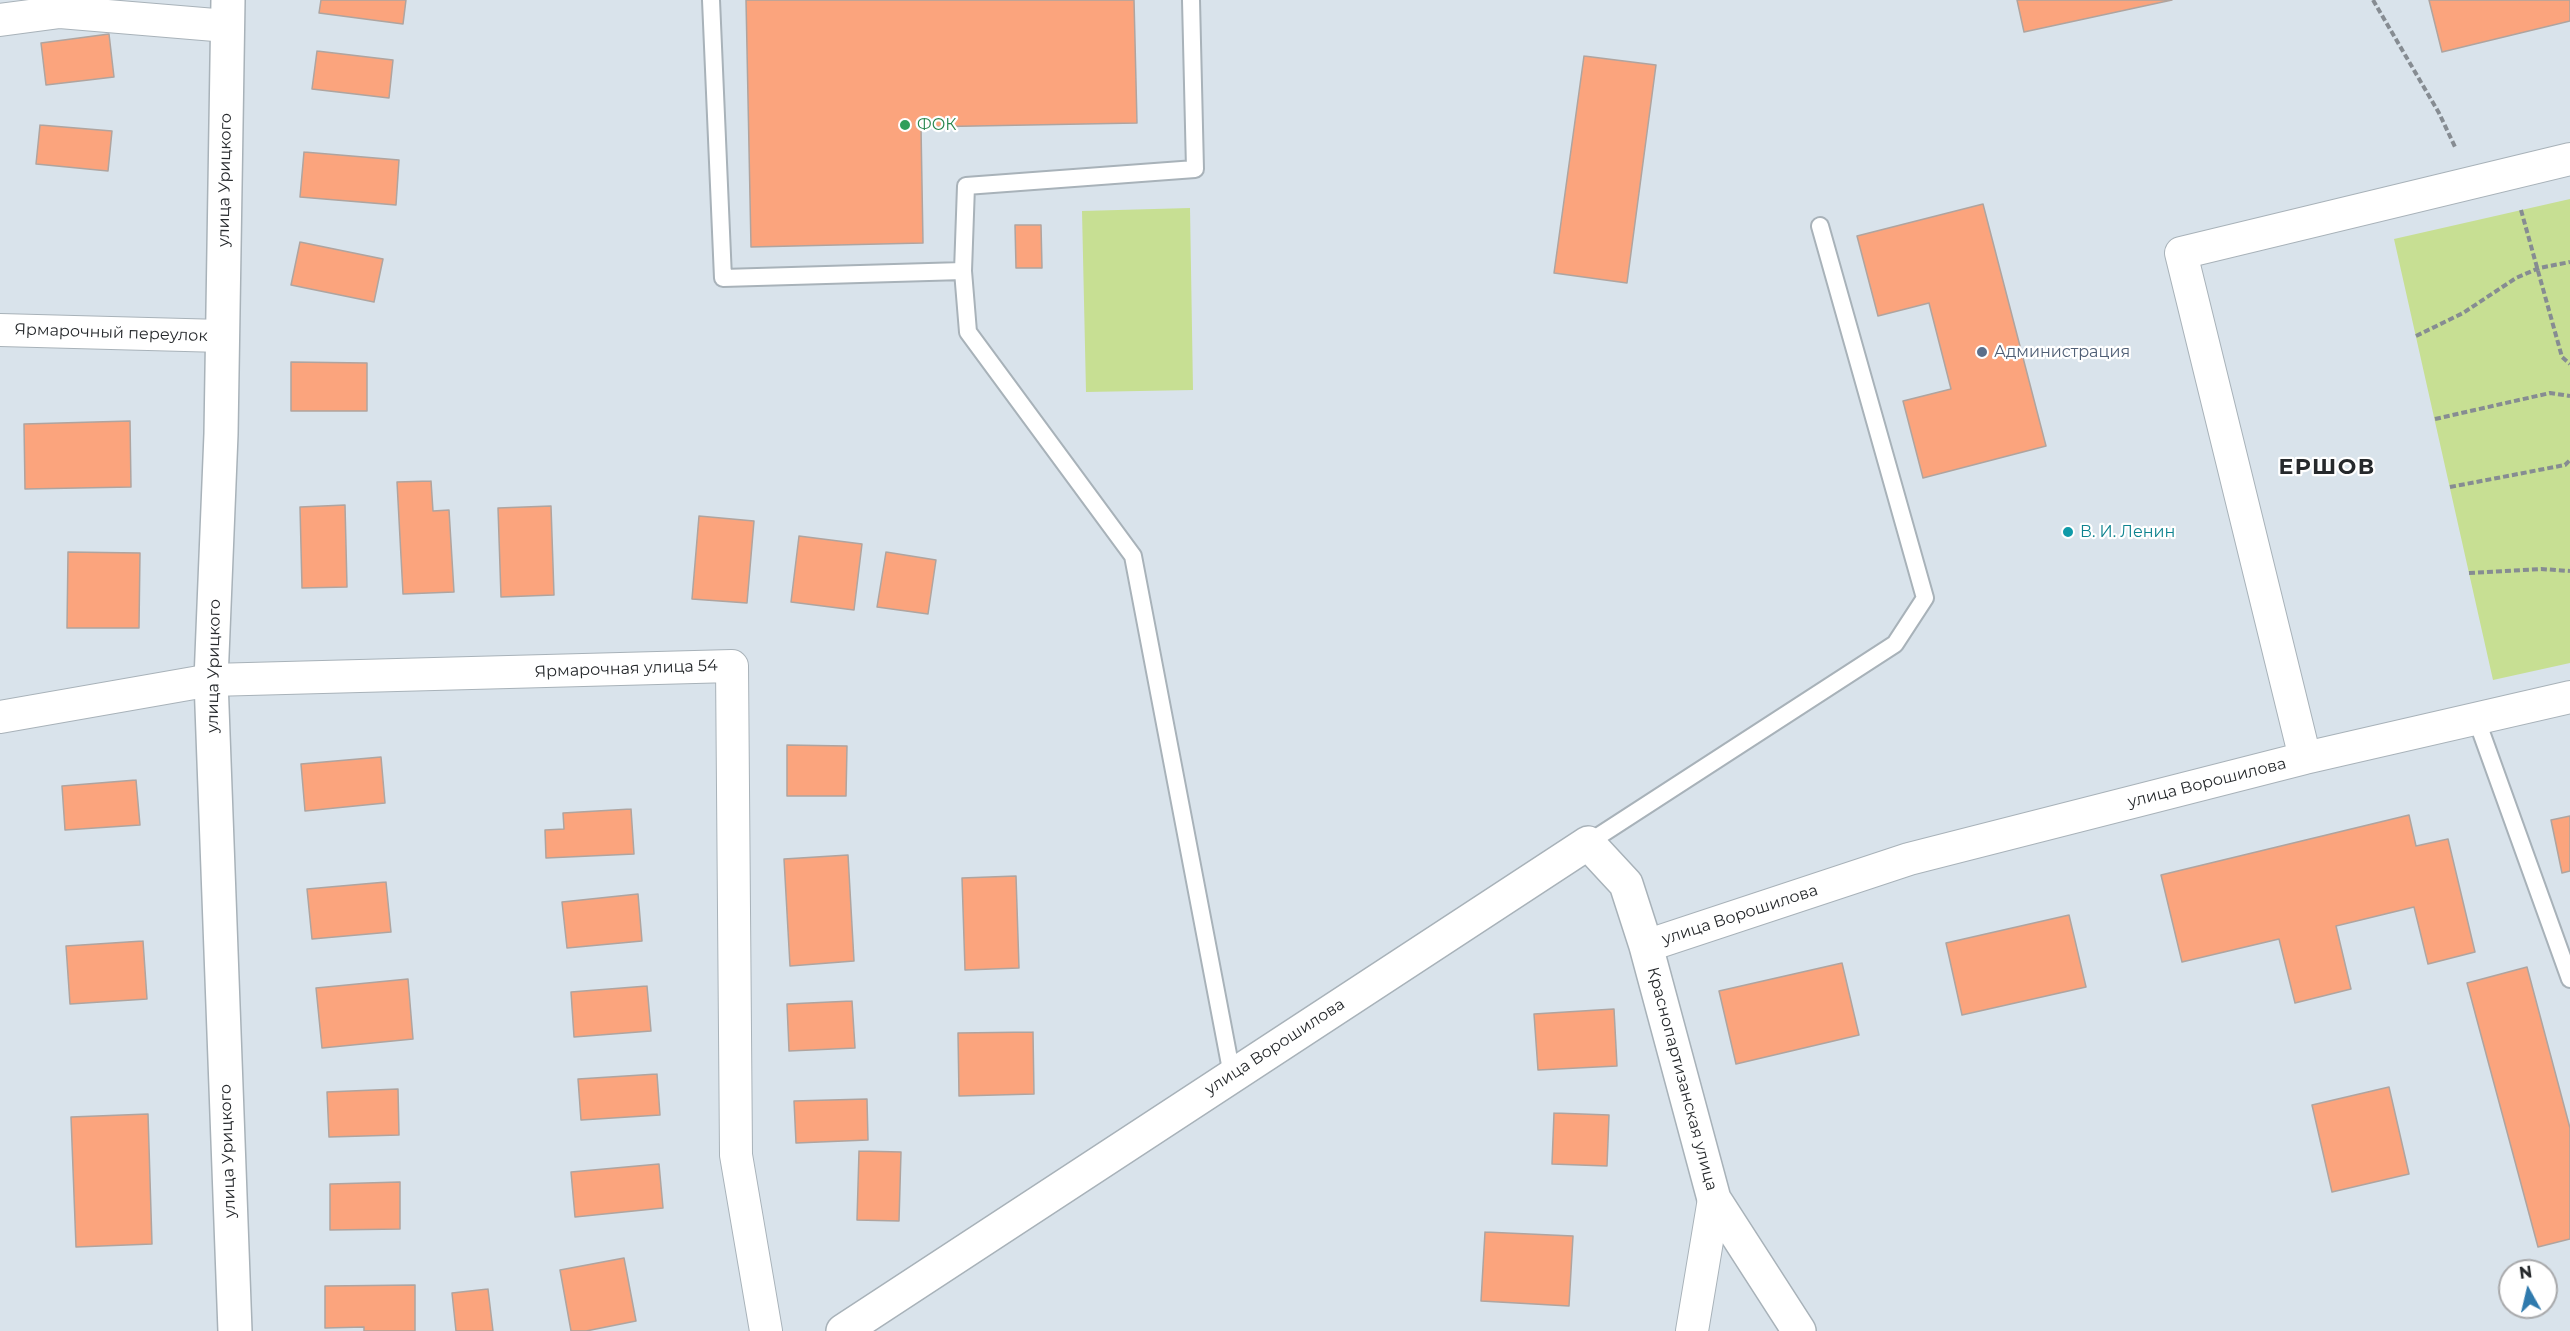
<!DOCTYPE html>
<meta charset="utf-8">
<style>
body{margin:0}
#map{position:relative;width:2570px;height:1331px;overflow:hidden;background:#d9e3eb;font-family:Montserrat,sans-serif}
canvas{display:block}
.north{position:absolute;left:2498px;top:1259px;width:60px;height:60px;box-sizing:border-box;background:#fff;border:2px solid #a8a9ab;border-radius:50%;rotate:352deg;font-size:16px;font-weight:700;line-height:24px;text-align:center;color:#26292c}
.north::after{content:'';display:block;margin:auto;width:21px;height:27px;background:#2f7aad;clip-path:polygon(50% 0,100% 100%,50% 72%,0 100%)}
</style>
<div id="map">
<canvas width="2570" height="1331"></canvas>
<div class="north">N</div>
</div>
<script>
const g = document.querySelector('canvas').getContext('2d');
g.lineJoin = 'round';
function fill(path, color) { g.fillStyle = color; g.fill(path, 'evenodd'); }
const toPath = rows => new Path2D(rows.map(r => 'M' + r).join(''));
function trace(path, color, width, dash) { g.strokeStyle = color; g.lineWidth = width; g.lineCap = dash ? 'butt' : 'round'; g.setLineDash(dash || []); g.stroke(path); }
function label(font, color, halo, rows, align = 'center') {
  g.font = font + ' Montserrat,sans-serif'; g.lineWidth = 4.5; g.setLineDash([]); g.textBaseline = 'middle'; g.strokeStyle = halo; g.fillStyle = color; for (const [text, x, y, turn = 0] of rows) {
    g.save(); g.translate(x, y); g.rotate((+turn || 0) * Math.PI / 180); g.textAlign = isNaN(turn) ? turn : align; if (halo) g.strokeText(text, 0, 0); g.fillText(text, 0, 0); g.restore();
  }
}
fill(toPath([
 [2570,199,2570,663,2493,680,2394,239],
 [1190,208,1193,390,1086,392,1082,211]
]), '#c7df93');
const building = toPath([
 [321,0,406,0,403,24,319,13,321,0],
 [746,0,1134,0,1137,123,921,127,923,243,751,247,746,0],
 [2017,0,2172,0,2024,32,2017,0],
 [2429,0,2570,0,2570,21,2442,52,2429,0],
 [109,34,114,77,46,85,41,43,109,34],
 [317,51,393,60,389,98,312,89,317,51],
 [1584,56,1656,65,1627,283,1554,273,1584,56],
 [40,125,112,131,108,171,36,164,40,125],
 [304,152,399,160,396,205,300,197,304,152],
 [1983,204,2046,446,1923,478,1903,401,1951,389,1929,303,1878,316,1857,236,1983,204],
 [1015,225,1041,225,1042,268,1016,268,1015,225],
 [300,242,383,259,374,302,291,285,300,242],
 [291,362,367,363,367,411,291,411,291,362],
 [130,421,131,487,25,489,24,424,130,421],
 [431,481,433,511,449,510,454,592,403,594,397,482,431,481],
 [345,505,347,587,302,588,300,507,345,505],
 [551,506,554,595,501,597,498,508,551,506],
 [699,516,754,521,747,603,692,599,699,516],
 [799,536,862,544,854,610,791,602,799,536],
 [68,552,140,553,139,628,67,628,68,552],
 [886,552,936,560,928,614,877,607,886,552],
 [787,745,847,746,846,796,787,796,787,745],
 [381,757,385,803,305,811,301,764,381,757],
 [136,780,140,825,65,830,62,786,136,780],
 [631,809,634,854,546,858,545,830,564,829,563,813,631,809],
 [2409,815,2416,846,2448,839,2475,952,2428,964,2414,907,2336,926,2351,989,2295,1003,2279,939,2182,962,2161,875,2409,815],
 [2570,816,2570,871,2562,873,2551,820,2570,816],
 [848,855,854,961,790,966,784,859,848,855],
 [1016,876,1019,968,965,970,962,878,1016,876],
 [386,882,391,932,312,939,307,889,386,882],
 [638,894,642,941,567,948,562,902,638,894],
 [2069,915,2086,987,1962,1015,1946,943,2069,915],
 [143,941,147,999,70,1004,66,946,143,941],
 [1842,963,1859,1035,1736,1064,1719,991,1842,963],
 [2527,967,2570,1128,2570,1239,2538,1247,2467,983,2527,967],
 [408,979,413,1039,322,1048,316,988,408,979],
 [647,986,651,1031,574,1037,571,992,647,986],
 [852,1001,855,1048,789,1051,787,1004,852,1001],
 [1614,1009,1617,1066,1538,1070,1534,1014,1614,1009],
 [1033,1032,1034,1094,959,1096,958,1033,1033,1032],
 [657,1074,660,1115,581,1120,578,1079,657,1074],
 [2389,1087,2409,1174,2332,1192,2312,1105,2389,1087],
 [398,1089,399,1135,329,1137,327,1092,398,1089],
 [867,1099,868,1140,796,1143,794,1101,867,1099],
 [1554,1113,1609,1115,1607,1166,1552,1164,1554,1113],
 [148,1114,152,1244,76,1247,71,1117,148,1114],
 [859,1151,901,1152,899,1221,857,1220,859,1151],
 [659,1164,663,1208,575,1217,571,1172,659,1164],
 [400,1182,400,1229,330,1230,330,1184,400,1182],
 [1485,1232,1573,1236,1569,1306,1481,1301,1485,1232],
 [624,1258,636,1321,586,1331,571,1331,560,1270,624,1258],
 [415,1285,415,1331,364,1331,364,1327,325,1328,325,1286,415,1285],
 [488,1289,493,1331,456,1331,452,1293,488,1289]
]);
fill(building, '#fba47d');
trace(building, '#afa49f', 1.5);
const lane = toPath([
 [711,0,723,278,963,271],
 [1191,0,1195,169,966,186,963,271,968,332,1133,556,1232,1075],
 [2476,718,2570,979],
 [1588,843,1895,644,1925,598,1820,226]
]);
const street = toPath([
 [0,20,60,12,227,26],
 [0,330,222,336],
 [0,717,211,680,732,666,736,1155,766,1331],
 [2305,758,2181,253,2570,159],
 [1646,946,1909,859,2305,758,2570,697],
 [1692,1331,1714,1199]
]);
const secondary = toPath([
 [228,0,221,434,211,680,235,1331],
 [843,1331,1588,843,1626,884,1646,946,1714,1199,1799,1331]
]);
trace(lane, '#a8b2b9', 20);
trace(street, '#a8b2b9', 34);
trace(secondary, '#a8b2b9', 36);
trace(toPath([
 [2373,0,2439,113,2456,149],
 [2521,210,2562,357,2570,364],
 [2416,336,2463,313,2516,278,2539,268,2570,262],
 [2435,419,2550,393,2570,396],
 [2450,487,2565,465,2570,460],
 [2469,573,2541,569,2570,571]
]), '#868c92', 4, [6, 3]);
trace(lane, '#fff', 16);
trace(street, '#fff', 32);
trace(secondary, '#fff', 33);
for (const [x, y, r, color] of [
 [905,125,6,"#2e9e5b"],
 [1982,352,6,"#5c6f8a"],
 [2068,532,6,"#0f9aa8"]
]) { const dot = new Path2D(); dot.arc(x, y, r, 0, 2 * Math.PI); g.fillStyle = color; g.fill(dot); trace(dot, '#fff', 2); }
label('16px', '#27864d', '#fff', [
 ["ФОК",917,125]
], 'left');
label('16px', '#26292c', '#fff', [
 ["улица Урицкого",225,180,-89],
 ["Ярмарочный переулок",111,333,2],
 ["улица Урицкого",214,666,-89],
 ["Ярмарочная улица 54",626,669,-2],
 ["улица Ворошилова",2207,783,-14],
 ["улица Ворошилова",1740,915,-18],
 ["улица Ворошилова",1275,1047,-33],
 ["Краснопартизанская улица",1682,1079,75],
 ["улица Урицкого",228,1151,-92]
]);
label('16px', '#4e5e75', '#fff', [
 ["Администрация",1994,352]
], 'left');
label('16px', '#0d838f', '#fff', [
 ["В. И. Ленин",2080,532]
], 'left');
g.letterSpacing = '1.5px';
label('bold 22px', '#26292c', '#fff', [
 ["ЕРШОВ",2327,468]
]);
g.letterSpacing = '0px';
</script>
